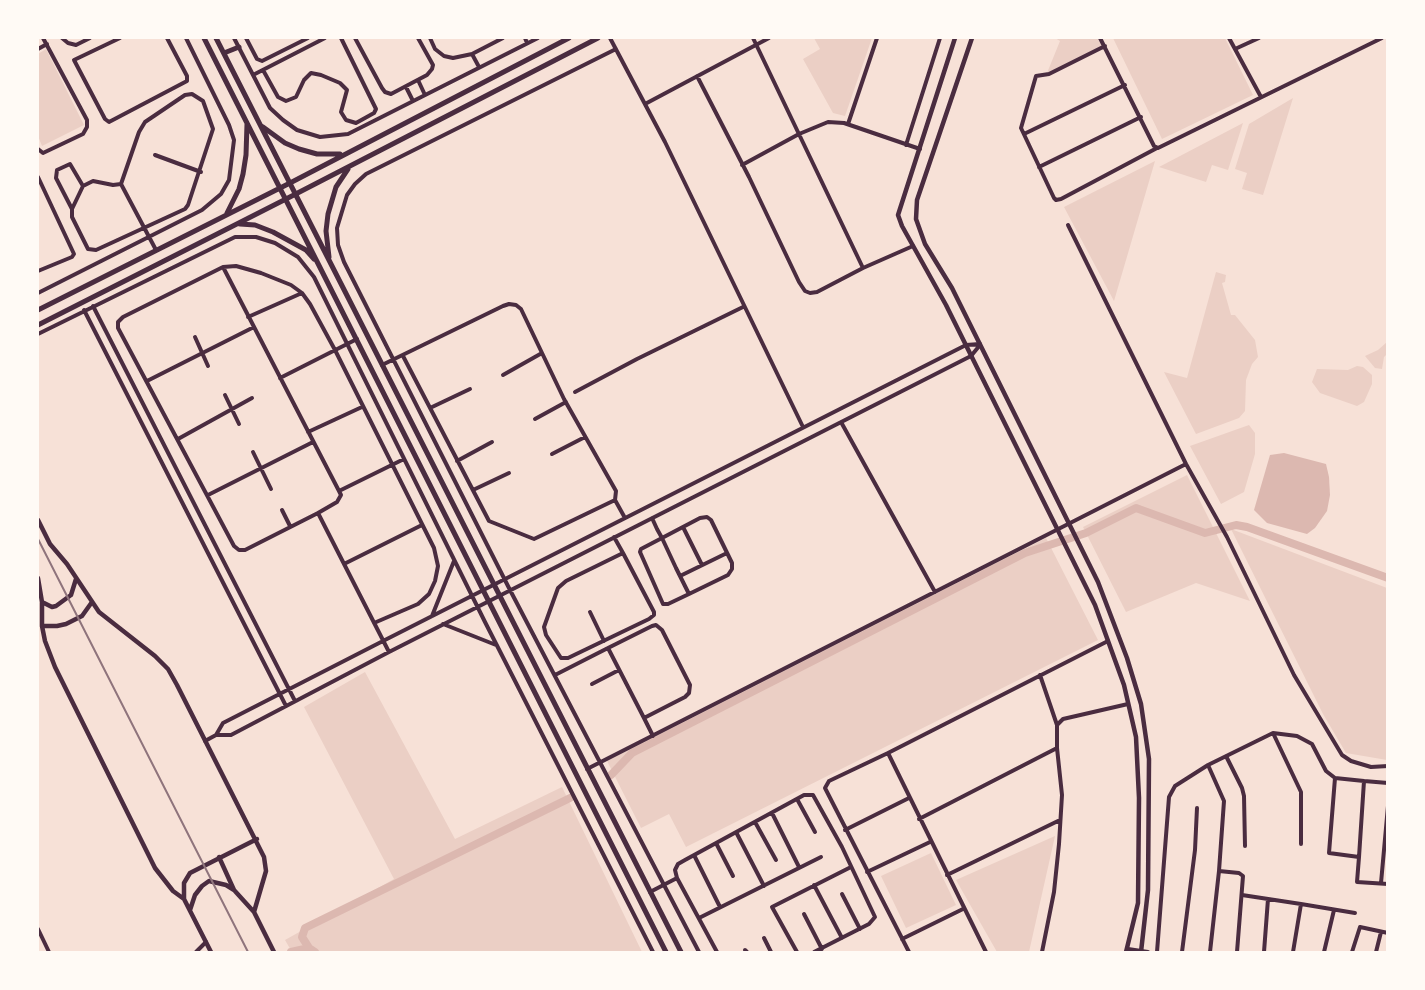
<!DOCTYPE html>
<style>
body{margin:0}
#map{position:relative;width:1425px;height:990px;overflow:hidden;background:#f7e1d7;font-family:Commissioner,sans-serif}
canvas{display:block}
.frame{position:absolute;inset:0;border:39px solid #fffaf5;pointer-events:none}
</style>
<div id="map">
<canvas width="1425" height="990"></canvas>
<div class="frame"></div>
</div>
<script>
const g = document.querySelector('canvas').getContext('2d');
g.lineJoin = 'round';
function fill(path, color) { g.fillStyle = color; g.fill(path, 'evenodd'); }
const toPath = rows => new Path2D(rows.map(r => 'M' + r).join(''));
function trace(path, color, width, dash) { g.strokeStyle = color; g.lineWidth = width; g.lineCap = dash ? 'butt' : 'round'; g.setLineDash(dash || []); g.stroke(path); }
fill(toPath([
 [814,38,872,38,845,116,833,113,803,59,820,49],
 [1055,38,1097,38,1102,46,1047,73,1060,41],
 [1113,38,1225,38,1253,95,1162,139],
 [46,49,84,125,42,146,38,136,38,54],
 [1293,98,1263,195,1242,189,1247,173,1235,169,1249,124],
 [1243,123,1228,170,1212,165,1206,182,1159,167],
 [1155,161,1114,301,1064,207],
 [1216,272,1226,275,1225,282,1222,283,1231,315,1235,315,1255,340,1258,357,1252,364,1246,380,1245,411,1239,418,1196,434,1164,372,1187,378],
 [1387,342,1387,354,1384,357,1382,369,1375,368,1365,356,1378,350],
 [1357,366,1363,367,1372,375,1372,384,1364,402,1357,406,1320,393,1312,382,1317,369,1348,370],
 [1249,425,1255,433,1255,454,1244,492,1221,504,1190,446],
 [1187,475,1250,601,1196,583,1126,612,1083,527],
 [1231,529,1387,588,1387,760,1346,753,1323,714],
 [1046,538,1098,640,686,847,669,814,641,828,606,759],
 [365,672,455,839,562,787,642,952,292,952,285,940,394,879,304,707],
 [1055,836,1029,952,997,952,956,880],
 [931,853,956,905,906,928,881,876]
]), '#ebcfc5');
fill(toPath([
 [1284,453,1326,464,1329,477,1330,495,1327,511,1315,528,1307,534,1267,523,1254,510,1270,455]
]), '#dcb8b0');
trace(toPath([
 [611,775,632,753,1025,553,1086,533,1136,508,1205,533,1236,525,1247,527,1388,578],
 [309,948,302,937,305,928,570,798],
 [291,952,309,948,315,952]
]), '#dcb8b0', 8);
trace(toPath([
 [62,38,68,43,76,45,90,38],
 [120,38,74,60,105,119,109,122,187,81,187,76,167,38],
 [234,38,270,108,283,120,297,130,320,137,348,134,538,38],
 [246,38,257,59,262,61,308,38],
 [355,38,382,88,385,92,391,94,427,75,432,69,433,65,418,38],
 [430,38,435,49,444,56,453,58,472,54,479,67],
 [525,38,527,43],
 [610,38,665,142,803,427],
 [753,38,863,268],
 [1100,38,1154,146,1158,148,1382,38],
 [1229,38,1261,97],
 [1105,46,1049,74,1036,76,1021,128,1054,198,1056,200,1061,199,1157,148],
 [38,49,47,44],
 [616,49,366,174,355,184,347,195,337,228,338,245,344,262,510,590,699,952],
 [1235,49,1259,38],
 [472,54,503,38],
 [263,70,278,97,286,101,296,97,304,80,311,73,321,75,340,83,347,90,341,112,346,120,356,123,374,113,376,109,341,38],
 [253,75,325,38],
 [697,76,749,177,799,282,805,291,810,293,817,292,863,268,913,246],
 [418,80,425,95],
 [406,87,413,101],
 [192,94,203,101,213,129,188,205,185,209,96,250,88,249,72,217,72,209,83,186,93,181,113,185,121,184,139,132,145,122,185,95,192,94],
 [645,104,769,38],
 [848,124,877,38],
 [1024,134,1125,85],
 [906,145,940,38],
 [38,149,43,153,83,134,87,127,87,120,43,38],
 [155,155,201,172],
 [742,165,799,134,828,122,844,123,920,149],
 [1039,167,1141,117],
 [38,177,74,254,72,257,38,271],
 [121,184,156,250],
 [72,209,56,178,57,170,70,164,83,186],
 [1068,225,1186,464,1227,537,1294,675,1342,755,1351,761,1371,767,1388,766],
 [223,267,339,491],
 [38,293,202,210,221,194,229,180,234,140,229,125,186,38],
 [93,306,295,701],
 [84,310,286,706],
 [248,317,302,293],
 [38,334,235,237,256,237,275,243,298,257,314,277,485,622,653,952],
 [195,337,208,366],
 [382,365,503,306,509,304,516,305,521,309,564,399,616,491,615,500,534,539,489,521,403,356],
 [503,375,542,353],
 [280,378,357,339],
 [147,381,254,327],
 [575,392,637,359,743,307],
 [225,395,239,424],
 [430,408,470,389],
 [535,419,566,402],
 [841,422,935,592],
 [308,432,362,407],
 [178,439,252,398],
 [253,452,271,489],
 [552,454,585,437],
 [457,461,492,442],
 [473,490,509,473],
 [208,495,313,442],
 [615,500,625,518],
 [282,510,290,526],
 [318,513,337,502,341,495,339,491,404,459],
 [652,518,657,529,662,538,676,568,689,594,728,575,732,569,732,563,711,520,707,517,700,518,662,538,641,549,640,552,663,604,668,604,689,594],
 [683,527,702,565],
 [614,537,623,553,654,612,654,615,649,619,568,658,561,658,546,635,544,627,558,588,566,581,623,553],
 [344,564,422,525],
 [680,576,727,553],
 [590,612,604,641],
 [432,616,454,561],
 [374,623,418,604,429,594,435,581,438,566,434,548,335,350,310,304,302,293,291,285,261,273,236,266,223,267,123,317,118,322,118,328,234,546,239,550,245,550,318,513,389,652],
 [443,624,496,645],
 [555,675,608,648,652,626,656,625,662,630,690,685,689,693,685,697,644,718,608,648],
 [1040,675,1057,725],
 [592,684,619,670],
 [644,718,653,736],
 [1273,733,1301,792,1301,844],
 [216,735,231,735,389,652,971,356,980,345],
 [205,741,216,735,223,723,383,641,966,345,980,344],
 [888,753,829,781,825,788,909,952],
 [1226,756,1242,788,1244,796,1245,846],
 [1208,765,1224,801,1219,871],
 [587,769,1186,464],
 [1364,781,1335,778,1329,853,1359,857,1357,882,1388,884],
 [797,799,815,832],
 [772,813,799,867],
 [919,819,1057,748],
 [755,822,776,860],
 [845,830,909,798],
 [736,832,764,886],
 [716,843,733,876],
 [694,855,720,907],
 [1359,857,1364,781,1388,783],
 [867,872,930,842],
 [947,875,1060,820],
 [677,878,717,952],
 [1381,883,1388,806],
 [814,885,842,938],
 [650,892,677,878,675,870,678,864,685,860,804,795,813,795,842,847,875,917,869,924,814,952],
 [842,894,860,929],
 [1242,895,1301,904,1293,952],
 [1301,904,1355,913],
 [804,914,822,949],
 [699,918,821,857],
 [38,929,49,952],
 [764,938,771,952],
 [902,939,963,909],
 [1128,949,1148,952],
 [745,950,747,952],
 [196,952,206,942],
 [797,952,772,907,851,867],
 [986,952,888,753,1108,641],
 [1042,952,1054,892,1059,844,1062,795,1057,748,1057,725,1063,719,1128,704],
 [1157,952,1169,797,1175,786,1208,765,1273,733,1297,736,1312,744,1326,771,1335,778],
 [1182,952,1195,850,1197,808],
 [1210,952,1219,871,1239,873,1243,876,1237,952],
 [1264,952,1268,899],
 [1324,952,1334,910],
 [1352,952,1360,927,1388,933],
 [1376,952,1381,932]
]), '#4a2c40', 4);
trace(toPath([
 [955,38,898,215,902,226,946,305,1095,605,1124,685,1136,737,1139,798,1138,903,1126,952],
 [972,38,917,200,916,219,925,244,952,288,1098,582,1127,658,1141,704,1149,759,1148,890,1141,952],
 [38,520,50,544,67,564,99,612,155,656,168,669,177,685,264,857,266,871,254,912],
 [38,578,42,602,42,626,45,641,55,667,155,868,173,891,184,899,211,952],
 [42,602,52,607,56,606,71,595,76,579],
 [42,626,57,626,66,624,82,616,92,602],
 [219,857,234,890],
 [184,899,184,883,190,873,257,839],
 [190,910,195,895,202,886,209,881,226,885,234,890,254,912,274,952]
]), '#4a2c40', 4.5);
trace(toPath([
 [204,38,666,952],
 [216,38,681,952],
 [224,53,239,47],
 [263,127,285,143,299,149,317,154,340,154],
 [227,213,239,189,243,174,246,155,247,124],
 [240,224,255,225,273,232,306,250,314,259],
 [329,257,326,231,328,214,336,187,348,169],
 [38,310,290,183,569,38],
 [38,325,286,199,598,38]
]), '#4a2c40', 5);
trace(toPath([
 [38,539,248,952]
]), '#8f747c', 2);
</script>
